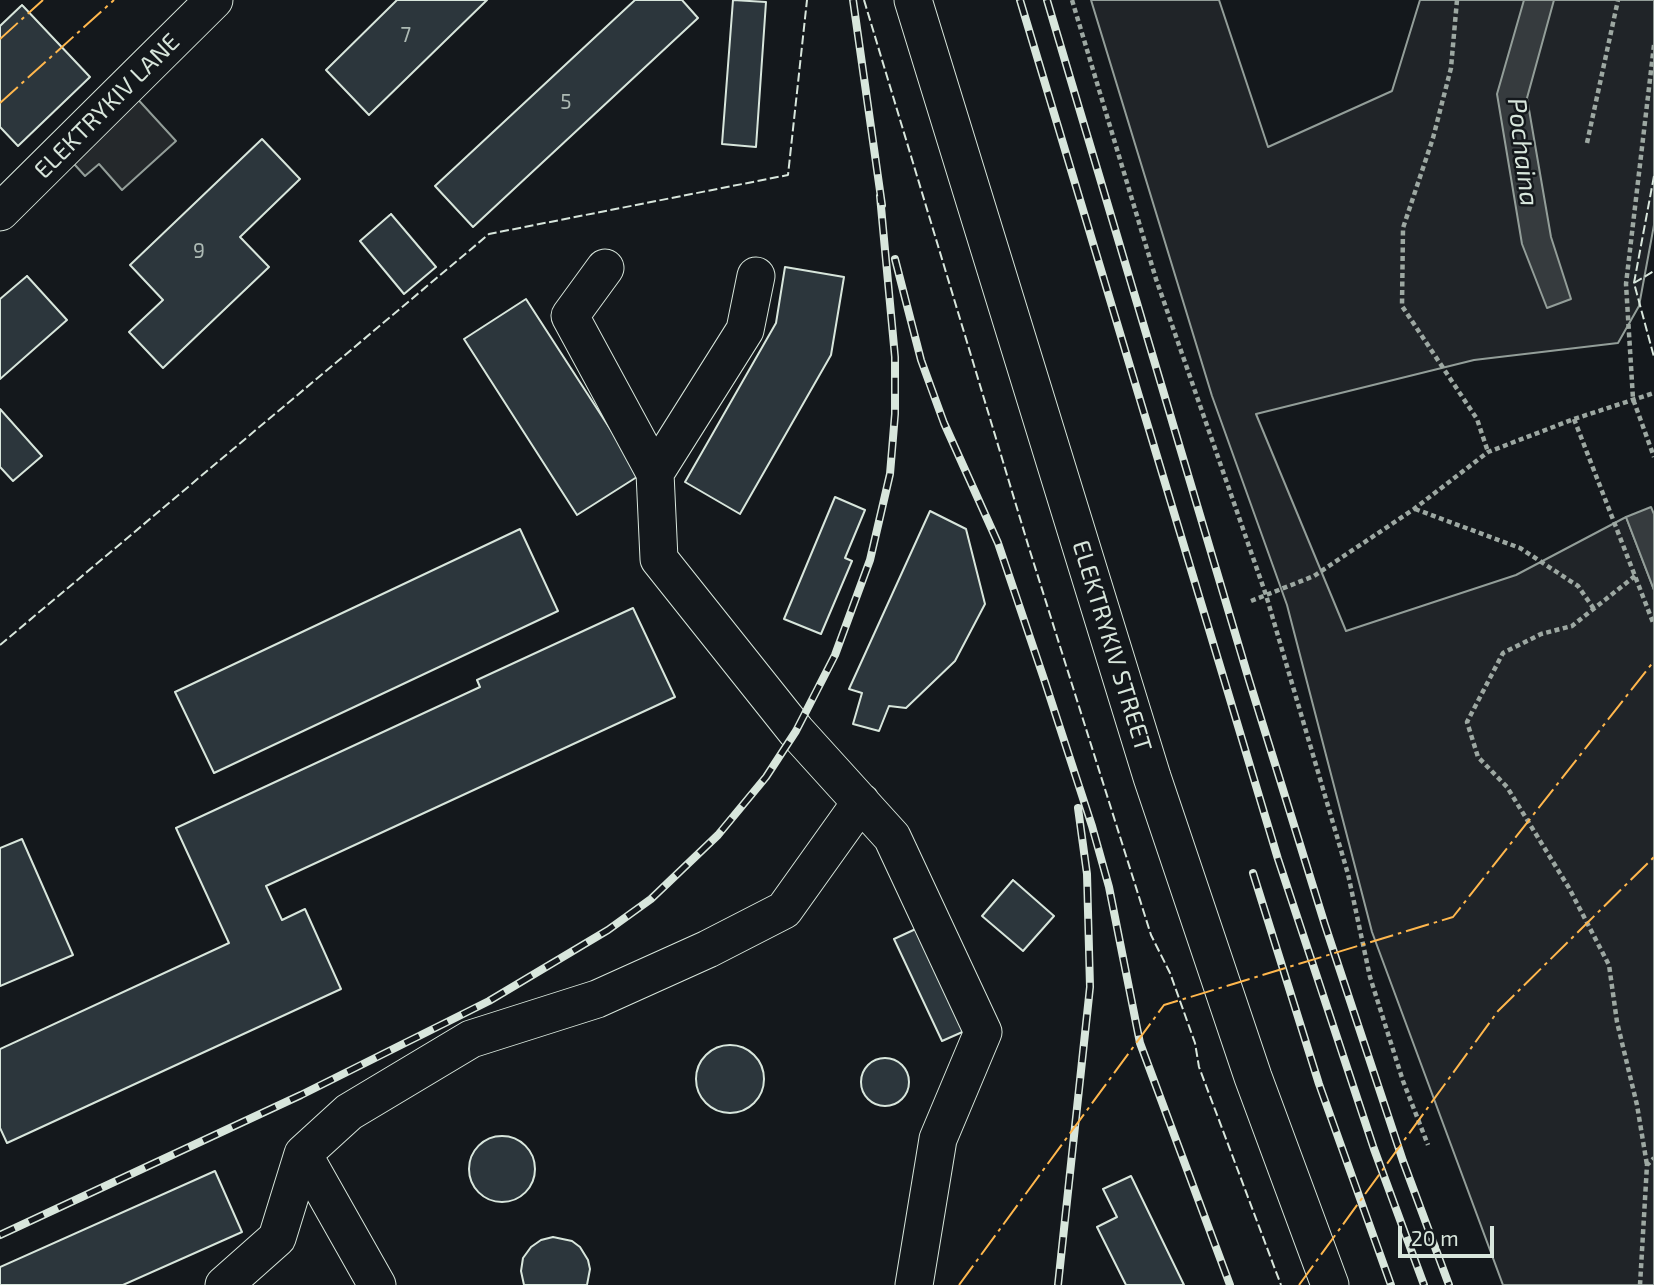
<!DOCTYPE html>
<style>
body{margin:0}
#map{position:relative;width:1654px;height:1285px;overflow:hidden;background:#14181c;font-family:"Exo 2",sans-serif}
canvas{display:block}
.scale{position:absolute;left:1398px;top:1226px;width:96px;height:32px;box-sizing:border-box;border:4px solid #d8e6dc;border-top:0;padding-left:9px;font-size:21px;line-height:24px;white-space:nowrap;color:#d8e6dc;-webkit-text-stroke:5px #14181c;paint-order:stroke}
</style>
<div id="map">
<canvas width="1654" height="1285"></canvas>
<div class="scale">20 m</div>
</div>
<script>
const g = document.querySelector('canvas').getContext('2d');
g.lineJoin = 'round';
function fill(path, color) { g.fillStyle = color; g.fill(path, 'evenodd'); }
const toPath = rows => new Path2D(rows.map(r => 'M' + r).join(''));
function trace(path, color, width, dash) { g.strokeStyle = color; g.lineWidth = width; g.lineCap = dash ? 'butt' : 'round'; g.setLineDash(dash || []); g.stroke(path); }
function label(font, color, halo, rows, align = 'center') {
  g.font = font + ' "Exo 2",sans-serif'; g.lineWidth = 5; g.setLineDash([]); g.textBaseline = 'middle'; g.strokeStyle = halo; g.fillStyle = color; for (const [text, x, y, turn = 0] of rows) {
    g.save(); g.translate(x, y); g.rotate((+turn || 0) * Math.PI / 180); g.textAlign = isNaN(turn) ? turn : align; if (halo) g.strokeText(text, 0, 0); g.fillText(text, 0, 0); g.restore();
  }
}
const green = toPath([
 [1091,0,1219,0,1268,147,1392,91,1420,0,1654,0,1654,225,1639,306,1618,343,1474,360,1256,414,1346,631,1516,575,1626,517,1654,590,1654,1285,1503,1285,1372,932,1287,605,1212,396,1091,0]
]);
fill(green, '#202428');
trace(green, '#939e99', 2);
const parking = toPath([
 [133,94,176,141,122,190,99,164,85,176,65,154,133,94]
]);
fill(parking, '#24282b');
trace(parking, '#939e99', 2);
const water = toPath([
 [1524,0,1554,0,1527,98,1551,237,1571,299,1547,308,1522,244,1497,94,1524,0],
 [1651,507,1654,514,1654,590,1626,517,1651,507]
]);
fill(water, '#363b3e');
trace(water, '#939e99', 2);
const building = toPath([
 [397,0,487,0,369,115,326,70,397,0],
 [635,0,682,0,698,18,473,227,435,186,635,0],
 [733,0,766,2,756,147,722,144,733,0],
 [22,5,90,77,18,146,0,127,0,26,22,5],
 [262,139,300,179,240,237,269,267,163,368,129,332,163,300,130,265,262,139],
 [391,214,436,267,404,294,360,241,391,214],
 [785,267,844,277,831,355,740,514,685,482,776,323,785,267],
 [27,276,67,320,0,379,0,299,27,276],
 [526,299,640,475,577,515,464,339,526,299],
 [0,409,42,456,13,481,0,467,0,409],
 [835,497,865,510,845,558,852,561,821,634,784,619,835,497],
 [930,511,966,529,985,604,955,661,906,708,889,706,879,731,853,724,862,693,849,689,930,511],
 [520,529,558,611,214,773,175,692,520,529],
 [633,608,675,697,266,886,282,920,305,909,341,989,7,1143,0,1128,0,1049,229,943,176,828,480,687,477,680,633,608],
 [22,839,73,955,0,986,0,848,22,839],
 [1013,880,1054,916,1023,951,982,916,1013,880],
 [920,927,967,1030,942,1041,894,939,920,927],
 '696 1079a34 34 0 1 1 68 0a34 34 0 1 1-68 0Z',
 '861 1082a24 24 0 1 1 48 0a24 24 0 1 1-48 0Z',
 '469 1169a33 33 0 1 1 66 0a33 33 0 1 1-66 0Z',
 [215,1171,242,1232,123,1285,0,1285,0,1267,215,1171],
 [1131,1176,1184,1285,1126,1285,1097,1227,1117,1217,1103,1189,1131,1176],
 [553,1237,572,1241,580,1247,588,1260,590,1269,587,1285,524,1285,521,1271,523,1258,531,1247,541,1240,553,1237]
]);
fill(building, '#2c363c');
trace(building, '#d8e6dc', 2);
const minor = toPath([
 [913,0,1152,777,1253,1077,1330,1285],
 [0,212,214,0],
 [605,268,570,316,655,473,659,559,796,731,892,837,983,1032,938,1139,914,1285],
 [655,473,745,330,756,276],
 [303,1154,377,1285],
 [224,1285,277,1238,303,1154,349,1112,471,1039,597,999,708,949,784,910,861,802]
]);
trace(minor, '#d8e6dc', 39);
trace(toPath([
 [1072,0,1156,279,1266,595,1348,874,1370,977,1403,1081,1428,1145],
 [1457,0,1451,68,1433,138,1403,228,1402,306,1477,419,1488,452],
 [1654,45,1626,284,1633,399,1654,457],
 [1587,143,1618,0],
 [1574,419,1654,625],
 [1415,509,1520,548,1578,586,1594,609],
 [1635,576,1572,626,1541,634,1503,653,1467,722,1478,757,1507,787,1569,888,1609,965,1617,1022,1637,1105,1647,1165],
 [1251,601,1314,576,1414,509,1488,452,1574,419,1654,393],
 [1640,1285,1647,1165,1654,1158]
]), '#9da8a2', 4.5, [5, 3.5]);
trace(minor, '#14181c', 37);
const rail = toPath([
 [853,0,882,205],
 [1020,0,1278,859,1374,1149,1424,1285],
 [1047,0,1249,680,1325,925,1403,1161,1449,1285],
 [895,259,921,360,944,423,998,543,1045,682,1092,826,1109,887,1140,1043,1230,1285],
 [1253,873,1319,1084,1391,1285],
 [0,1235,301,1095,489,1001,608,930,651,899,718,835,766,777,796,731,835,655,870,560,890,474,895,414,895,357,880,196],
 [1058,1285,1090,987,1087,874,1078,808]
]);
trace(rail, '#d8e6dc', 8);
trace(rail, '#14181c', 5, [16]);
trace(toPath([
 [864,0,1029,548,1151,935,1170,973,1195,1043,1199,1067,1281,1285],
 [1654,176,1634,283,1654,357],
 [1634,283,1654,271],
 [0,645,489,234,788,175,807,0]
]), '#d8e6dc', 2, [9, 3.5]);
trace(toPath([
 [0,39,43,0],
 [0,103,114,0],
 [959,1285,1164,1005,1453,917,1654,661],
 [1299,1285,1498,1011,1654,857]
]), '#ffb74d', 2, [24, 5, 3.5, 5]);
label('21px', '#adbab4', null, [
 ["7",406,35],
 ["5",566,102],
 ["9",199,251]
]);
label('24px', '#d8e6dc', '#14181c', [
 ["ELEKTRYKIV LANE",107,106,-45],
 ["ELEKTRYKIV STREET",1112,646,73]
]);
label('italic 26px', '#d8e6dc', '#14181c', [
 ["Pochaina",1523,152,83]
]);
</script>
